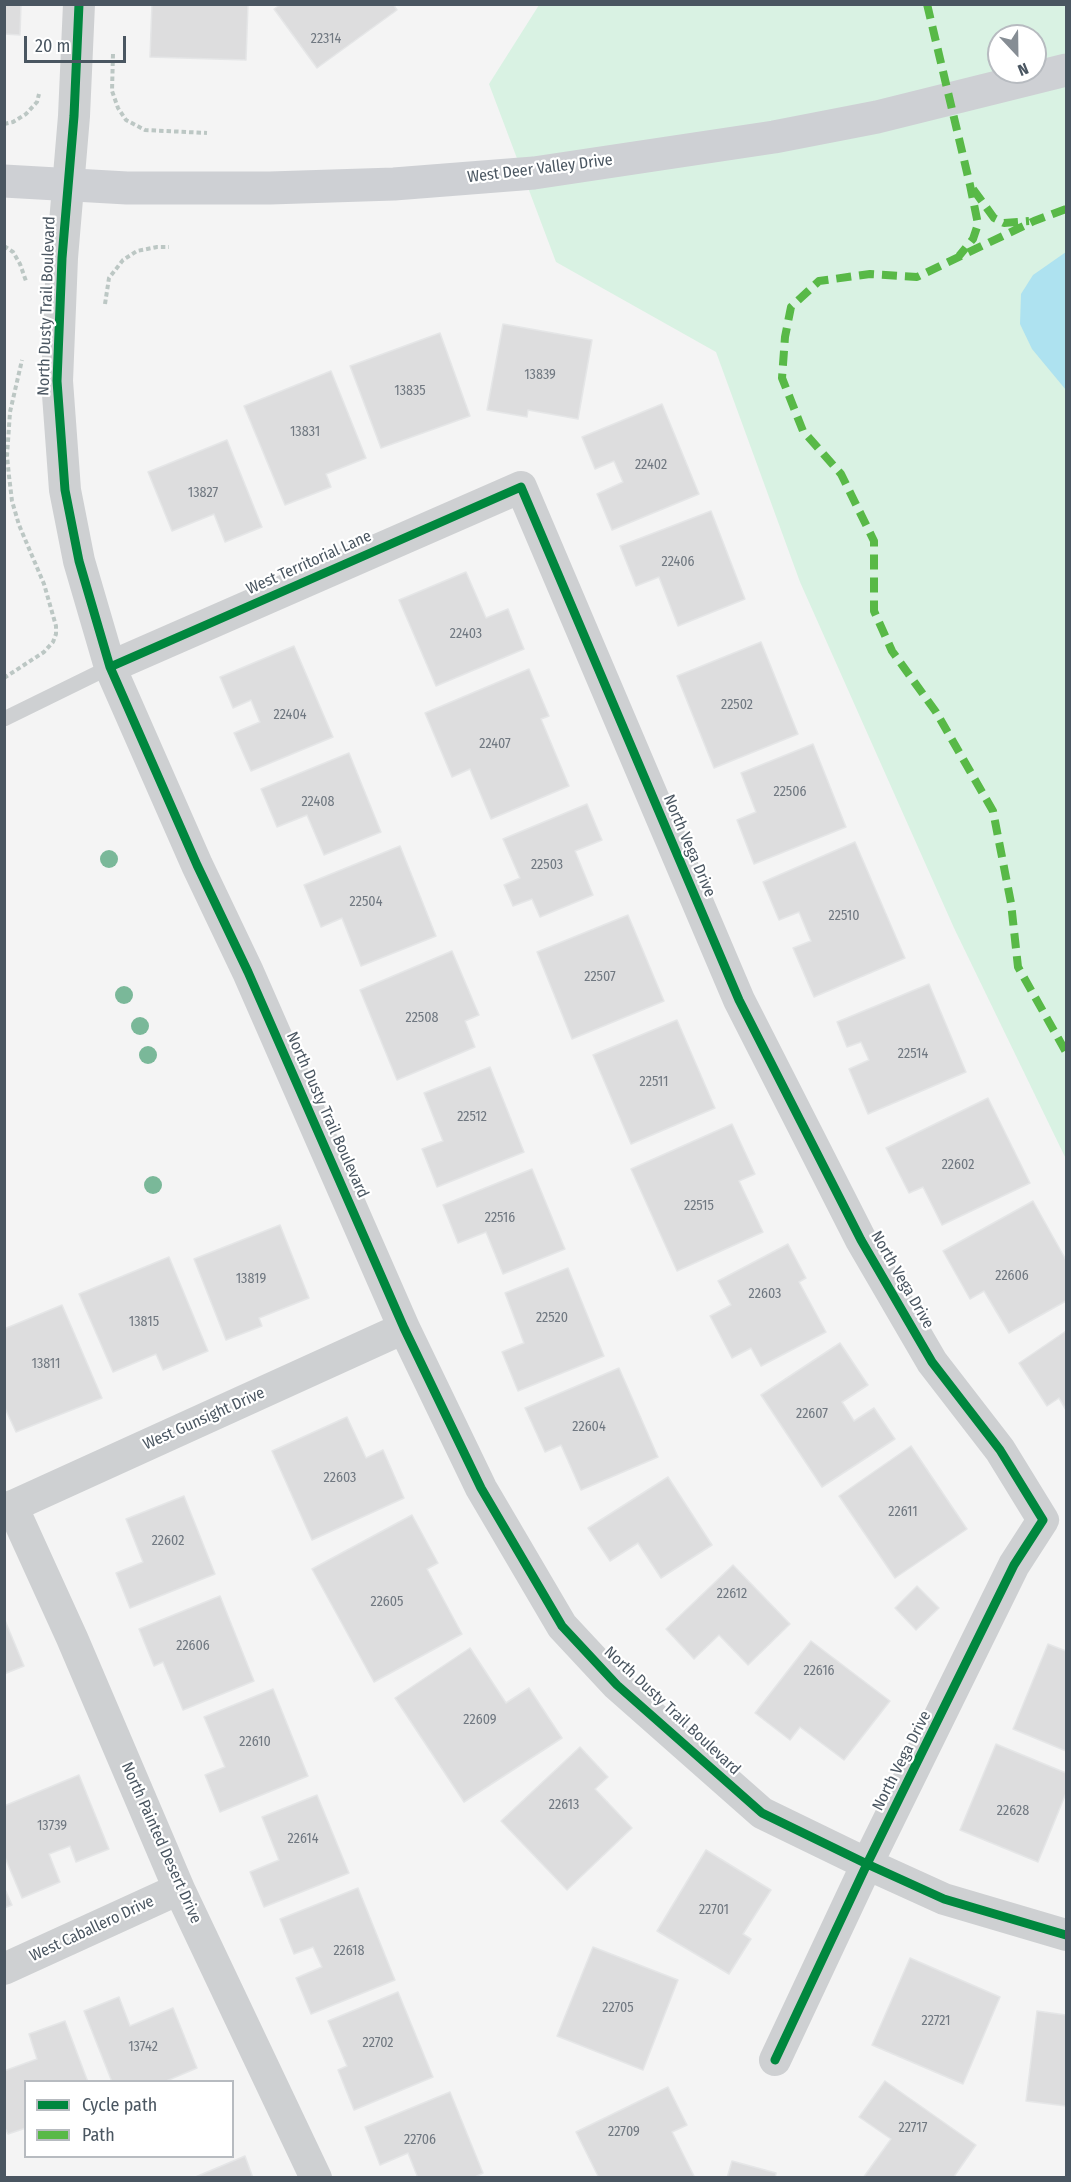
<!DOCTYPE html>
<style>
body{margin:0}
#map{position:relative;width:1071px;height:2182px;overflow:hidden;background:#f4f4f4;font-family:"Fira Sans Condensed",sans-serif}
canvas{display:block}
.frame{position:absolute;inset:0;border:6px solid #4a5661;pointer-events:none}
.legend{position:absolute;left:24px;top:2080px;width:210px;height:78px;box-sizing:border-box;background:#fff;border:2px solid #b7bbc0;margin:0;padding:8px 10px;list-style:none;font-size:18px;color:#4a5661}
.legend li{display:flex;align-items:center;gap:12px;height:30px}
.legend b{width:30px;border:2px solid #b7bbc0}
.north{position:absolute;left:987px;top:24px;width:60px;height:60px;box-sizing:border-box;background:#fff;border:2px solid #b7bbc0;border-radius:50%;rotate:158deg;font-size:16px;font-weight:700;line-height:24px;text-align:center;color:#4a5661}
.north::after{content:'';display:block;margin:auto;width:21px;height:27px;background:#868d94;clip-path:polygon(50% 0,100% 100%,50% 72%,0 100%)}
.scale{position:absolute;left:24px;top:36px;width:102px;height:27px;box-sizing:border-box;border:3px solid #4a5661;border-top:0;padding-left:8px;font-size:18px;line-height:21px;white-space:nowrap;color:#4a5661;-webkit-text-stroke:4px #fff;paint-order:stroke}
</style>
<div id="map">
<canvas width="1071" height="2182"></canvas>
<div class="frame"></div>
<ul class="legend">
<li><b style="height:8px;background:#00873e"></b>Cycle path</li>
<li><b style="height:8px;background:#58b947"></b>Path</li>
</ul>
<div class="north">N</div>
<div class="scale">20 m</div>
</div>
<script>
const g = document.querySelector('canvas').getContext('2d');
g.lineJoin = 'round';
function fill(path, color) { g.fillStyle = color; g.fill(path, 'evenodd'); }
const toPath = rows => new Path2D(rows.map(r => 'M' + r).join(''));
function trace(path, color, width, dash) { g.strokeStyle = color; g.lineWidth = width; g.lineCap = dash ? 'butt' : 'round'; g.setLineDash(dash || []); g.stroke(path); }
function label(font, color, halo, rows, align = 'center') {
  g.font = font + ' "Fira Sans Condensed",sans-serif'; g.lineWidth = 4.5; g.setLineDash([]); g.textBaseline = 'middle'; g.strokeStyle = halo; g.fillStyle = color; for (const [text, x, y, turn = 0] of rows) {
    g.save(); g.translate(x, y); g.rotate((+turn || 0) * Math.PI / 180); g.textAlign = isNaN(turn) ? turn : align; if (halo) g.strokeText(text, 0, 0); g.fillText(text, 0, 0); g.restore();
  }
}
fill(toPath([
 [539,5,1066,5,1066,1159,954,928,800,582,716,352,556,262,489,84],
 [999,36,1035,36,1035,72,999,72]
]), '#d9f2e3');
fill(toPath([
 [1066,252,1066,390,1032,349,1020,324,1021,294,1033,275]
]), '#aee2f0');
const building = toPath([
 [4,4,21,4,20,35,4,34,4,4],
 [152,4,248,4,246,60,150,57,152,4],
 [281,4,393,4,397,10,317,68,274,9,281,4],
 [503,324,592,340,578,419,528,410,527,417,487,410,503,324],
 [440,333,470,416,381,448,350,366,440,333],
 [331,371,366,458,326,474,331,487,285,505,244,406,331,371],
 [662,404,699,494,612,530,597,494,623,482,614,461,595,469,582,437,662,404],
 [227,440,262,527,225,542,214,514,172,531,148,472,227,440],
 [711,511,745,599,678,626,659,577,636,586,620,546,711,511],
 [466,572,486,618,508,609,524,649,436,686,399,600,466,572],
 [761,642,798,734,714,768,677,676,761,642],
 [294,646,333,737,251,771,234,733,260,722,251,700,233,708,220,677,294,646],
 [529,669,549,716,541,719,569,786,491,819,470,769,452,777,425,713,529,669],
 [813,744,846,827,754,864,737,820,756,812,741,773,813,744],
 [349,753,381,832,324,855,307,815,277,827,261,789,349,753],
 [587,804,602,840,575,851,593,895,540,917,532,899,513,906,504,885,520,878,503,839,587,804],
 [855,842,905,958,814,997,793,948,811,941,799,912,779,920,763,882,855,842],
 [400,846,436,936,361,966,342,918,321,927,304,885,400,846],
 [628,915,664,1001,572,1039,537,952,628,915],
 [452,951,479,1015,465,1021,475,1047,397,1080,360,990,452,951],
 [929,984,966,1072,868,1114,849,1069,869,1060,861,1042,847,1047,837,1022,929,984],
 [677,1020,715,1108,631,1144,593,1055,677,1020],
 [490,1067,524,1152,437,1187,422,1149,443,1141,424,1093,490,1067],
 [988,1098,1030,1183,942,1225,923,1187,909,1193,886,1148,988,1098],
 [732,1124,755,1174,739,1181,763,1232,677,1271,631,1169,732,1124],
 [532,1169,565,1249,503,1274,486,1232,458,1243,443,1205,532,1169],
 [1033,1201,1066,1260,1066,1301,1009,1333,984,1291,970,1299,943,1251,1033,1201],
 [280,1225,309,1298,259,1318,262,1326,226,1340,194,1259,280,1225],
 [788,1244,806,1278,799,1282,826,1332,761,1366,751,1348,732,1358,710,1316,731,1305,718,1281,788,1244],
 [169,1257,208,1351,163,1370,156,1354,113,1372,79,1294,169,1257],
 [568,1268,604,1356,518,1391,502,1352,524,1343,505,1293,568,1268],
 [62,1305,102,1398,16,1432,4,1406,4,1329,62,1305],
 [1066,1331,1066,1410,1059,1398,1047,1406,1019,1363,1066,1331],
 [840,1343,868,1385,842,1402,854,1421,874,1408,895,1439,822,1487,761,1395,840,1343],
 [619,1368,658,1457,581,1490,561,1445,545,1452,525,1408,619,1368],
 [347,1417,366,1458,383,1450,404,1498,312,1540,272,1451,347,1417],
 [911,1446,967,1529,895,1578,839,1496,911,1446],
 [668,1477,712,1545,661,1578,638,1543,610,1561,588,1528,668,1477],
 [184,1496,215,1574,130,1608,116,1573,143,1562,126,1519,184,1496],
 [412,1515,438,1563,427,1569,462,1634,374,1682,312,1569,412,1515],
 [733,1565,790,1624,748,1665,719,1635,694,1659,666,1629,733,1565],
 [917,1586,939,1608,916,1630,895,1608,917,1586],
 [220,1596,254,1681,183,1710,163,1662,154,1666,139,1629,220,1596],
 [4,1618,24,1666,4,1674,4,1618],
 [811,1641,890,1701,844,1760,800,1727,790,1740,755,1713,811,1641],
 [1048,1644,1066,1651,1066,1751,1013,1729,1048,1644],
 [470,1648,506,1703,529,1688,562,1738,464,1802,395,1698,470,1648],
 [273,1689,308,1776,220,1812,205,1775,225,1767,204,1717,273,1689],
 [996,1744,1066,1773,1066,1793,1038,1862,960,1830,996,1744],
 [580,1747,608,1777,595,1789,632,1828,567,1890,501,1821,580,1747],
 [79,1775,109,1849,76,1862,70,1846,49,1854,60,1882,22,1898,4,1855,4,1806,79,1775],
 [317,1795,349,1873,264,1907,250,1872,279,1860,262,1817,317,1795],
 [706,1850,771,1890,743,1934,751,1939,729,1974,657,1931,706,1850],
 [4,1887,12,1905,4,1908,4,1887],
 [358,1888,395,1980,311,2014,296,1978,322,1967,313,1947,294,1954,280,1919,358,1888],
 [593,1947,678,1980,643,2070,557,2036,593,1947],
 [910,1958,1000,1997,963,2084,872,2045,910,1958],
 [398,1992,433,2077,354,2110,338,2070,347,2066,328,2021,398,1992],
 [119,1997,130,2026,173,2008,197,2068,164,2082,112,2082,84,2011,119,1997],
 [1037,2011,1066,2015,1066,2106,1026,2101,1037,2011],
 [65,2021,88,2082,26,2082,26,2128,8,2134,4,2126,4,2071,37,2059,29,2034,65,2021],
 [885,2081,976,2145,953,2178,863,2178,891,2139,859,2117,885,2081],
 [668,2087,687,2125,672,2132,695,2178,599,2178,576,2132,668,2087],
 [450,2092,483,2173,473,2178,418,2178,408,2153,380,2165,365,2127,450,2092],
 [245,2156,253,2178,193,2178,245,2156],
 [732,2161,776,2173,775,2178,727,2178,732,2161]
]);
fill(building, '#ddddde');
trace(building, '#e5e6e7', 1.5);
trace(toPath([
 [113,54,112,91,118,108,126,120,145,130,207,133],
 [4,124,13,122,26,114,37,102,39,94],
 [4,246,13,252,20,264,26,281],
 [105,304,109,278,123,260,137,251,157,247,169,247],
 [4,678,44,652,53,642,56,634,56,626,44,584,19,525,12,501,9,476,7,456,10,412,22,360]
]), '#bcc7c4', 4, [4.5, 3]);
trace(toPath([
 [4,719,110,667]
]), '#ced0d2', 15);
trace(toPath([
 [79,4,74,116,62,258,57,381,65,490,79,561,110,667,197,865,248,972,404,1328,481,1488,562,1626,617,1685,762,1813,867,1864,944,1899,1066,1935],
 [110,667,521,487,739,1000,861,1240,932,1362,1000,1450,1043,1520,1014,1565,867,1864,775,2060],
 [12,1506,72,1638,179,1889,316,2178],
 [4,1510,404,1328],
 [4,1969,179,1889]
]), '#ced0d2', 32);
trace(toPath([
 [4,181,127,188,270,188,394,184,534,173,774,137,877,117,1066,70]
]), '#ced0d4', 33);
trace(toPath([
 [927,4,970,185,978,224,973,239,959,256],
 [973,189,994,218,1004,223,1029,221],
 [1066,209,1034,221,917,277,870,274,819,281,791,307,785,337,782,378,803,431,841,474,874,541,874,611,892,651,936,712,993,811,1011,903,1018,967,1066,1052]
]), '#58b947', 8, [15, 8]);
trace(toPath([
 [79,4,74,116,62,258,57,381,65,490,79,561,110,667,197,865,248,972,404,1328,481,1488,562,1626,617,1685,762,1813,867,1864,944,1899,1066,1935],
 [110,667,521,487,739,1000,861,1240,932,1362,1000,1450,1043,1520,1014,1565,867,1864,775,2060]
]), '#00873e', 9);
g.fillStyle = '#7ab899';
for (const [x, y] of [
 [109,859],
 [124,995],
 [140,1026],
 [148,1055],
 [153,1185]
]) { g.beginPath(); g.arc(x, y, 9, 0, 2 * Math.PI); g.fill(); }
label('14px', '#707881', null, [
 ["22314",326,39],
 ["13839",540,375],
 ["13835",410,391],
 ["13831",305,432],
 ["22402",651,465],
 ["13827",203,493],
 ["22406",678,562],
 ["22403",466,634],
 ["22502",737,705],
 ["22404",290,715],
 ["22407",495,744],
 ["22506",790,792],
 ["22408",318,802],
 ["22503",547,865],
 ["22504",366,902],
 ["22510",844,916],
 ["22507",600,977],
 ["22508",422,1018],
 ["22514",913,1054],
 ["22511",654,1082],
 ["22512",472,1117],
 ["22602",958,1165],
 ["22515",699,1206],
 ["22516",500,1218],
 ["22606",1012,1276],
 ["13819",251,1279],
 ["22603",765,1294],
 ["22520",552,1318],
 ["13815",144,1322],
 ["13811",46,1364],
 ["22607",812,1414],
 ["22604",589,1427],
 ["22603",340,1478],
 ["22611",903,1512],
 ["22602",168,1541],
 ["22612",732,1594],
 ["22605",387,1602],
 ["22606",193,1646],
 ["22616",819,1671],
 ["22609",480,1720],
 ["22610",255,1742],
 ["22613",564,1805],
 ["22628",1013,1811],
 ["13739",52,1826],
 ["22614",303,1839],
 ["22701",714,1910],
 ["22618",349,1951],
 ["22705",618,2008],
 ["22721",936,2021],
 ["22702",378,2043],
 ["13742",143,2047],
 ["22717",913,2128],
 ["22709",624,2132],
 ["22706",420,2140]
]);
label('16px', '#4a5661', '#fff', [
 ["West Deer Valley Drive",540,169,-7],
 ["North Dusty Trail Boulevard",47,306,-88],
 ["West Territorial Lane",309,563,-24],
 ["North Vega Drive",689,846,67],
 ["North Dusty Trail Boulevard",327,1115,66],
 ["North Vega Drive",902,1280,60],
 ["West Gunsight Drive",204,1419,-24],
 ["North Dusty Trail Boulevard",672,1711,43],
 ["North Vega Drive",902,1761,-63],
 ["North Painted Desert Drive",161,1843,66],
 ["West Caballero Drive",92,1929,-25]
]);
</script>
